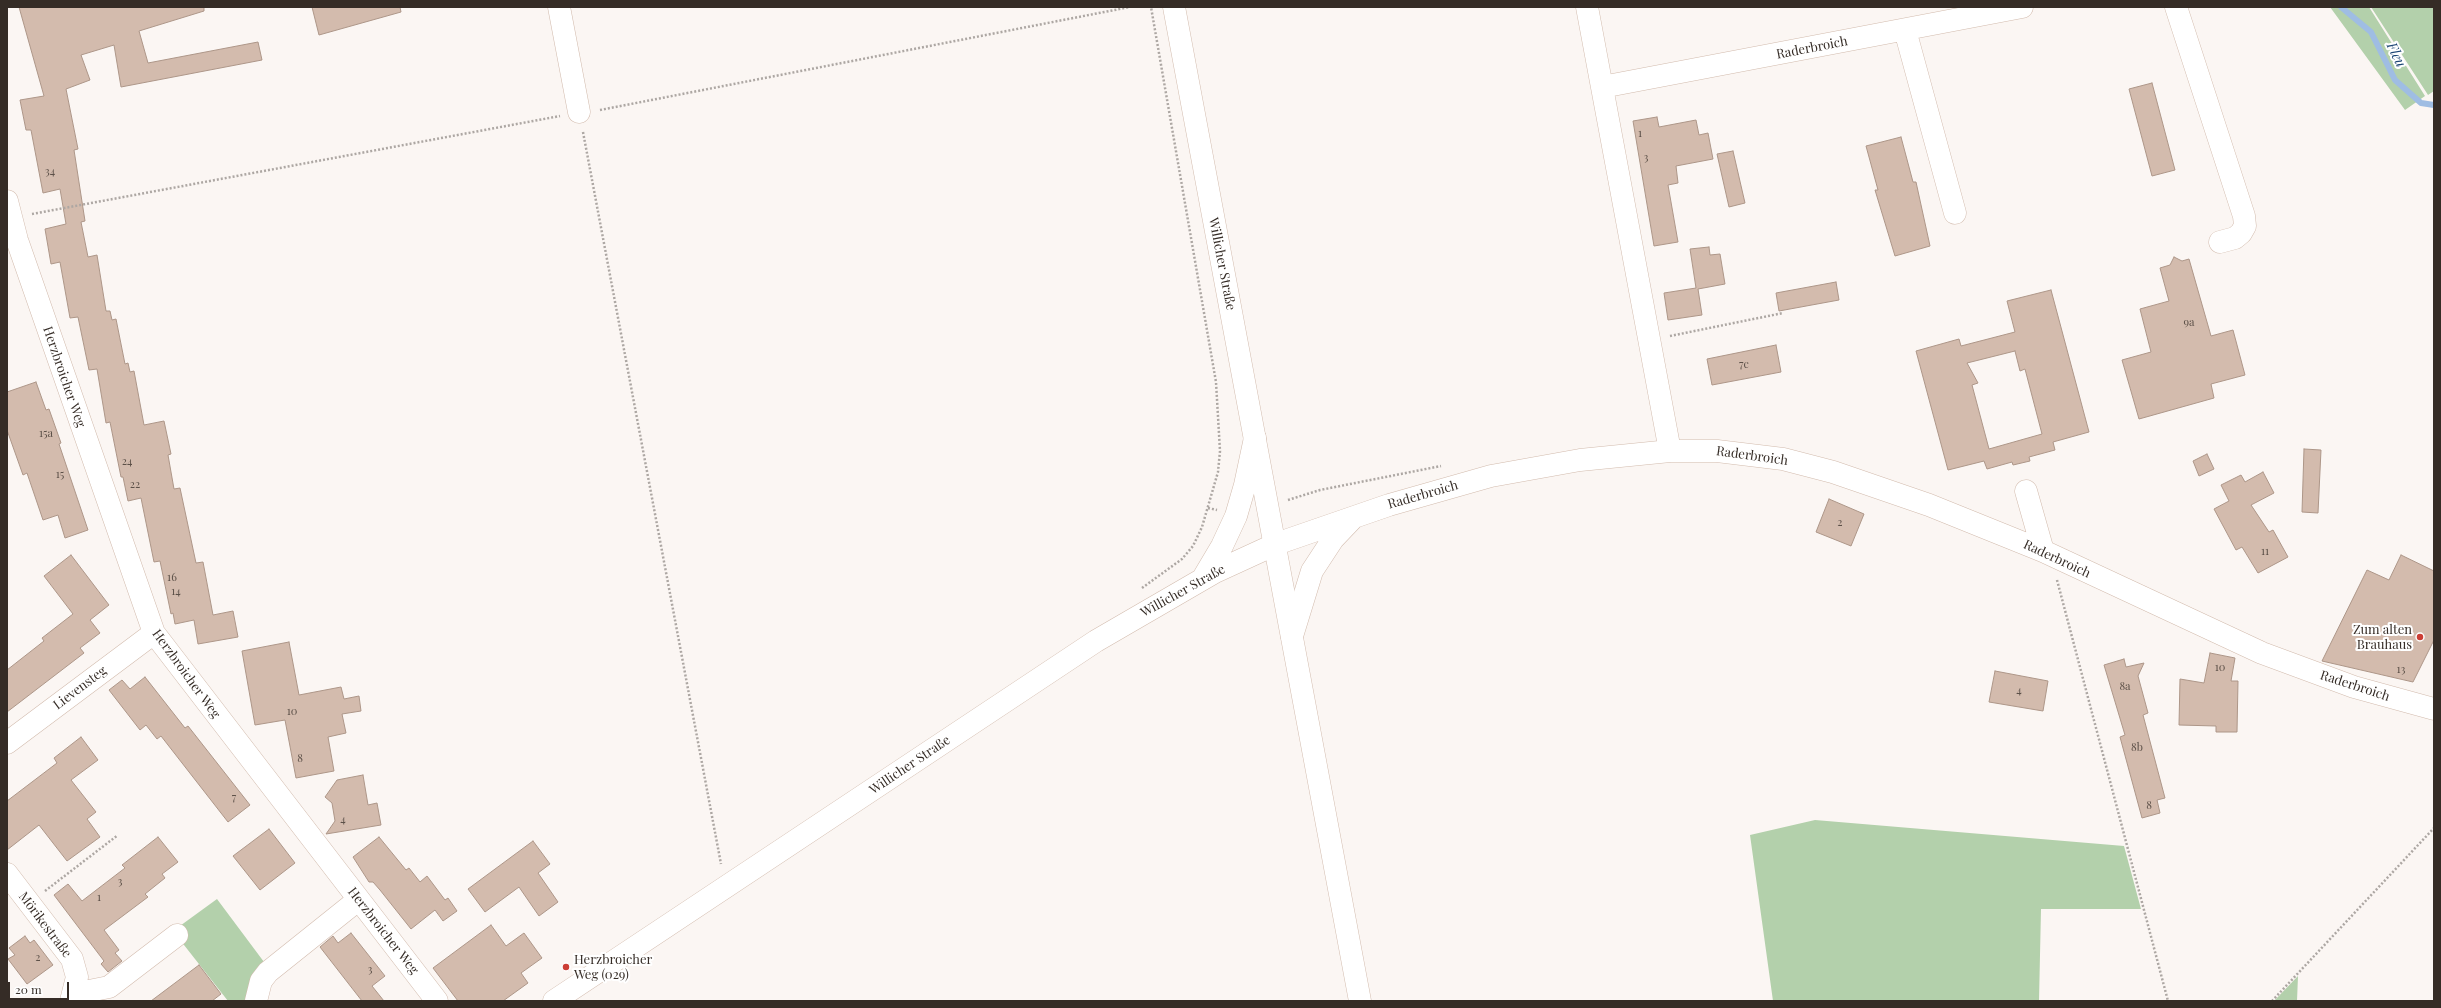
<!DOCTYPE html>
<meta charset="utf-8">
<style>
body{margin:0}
#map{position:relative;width:2441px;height:1008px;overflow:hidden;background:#fbf6f3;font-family:"Playfair Display",serif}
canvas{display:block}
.frame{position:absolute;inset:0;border:8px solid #352c26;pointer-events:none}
.scale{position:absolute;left:8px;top:982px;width:61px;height:18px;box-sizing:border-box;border:2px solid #352c26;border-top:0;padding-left:5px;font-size:12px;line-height:14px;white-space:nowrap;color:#352c26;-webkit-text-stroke:3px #fff;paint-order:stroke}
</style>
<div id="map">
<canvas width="2441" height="1008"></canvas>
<div class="frame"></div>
<div class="scale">20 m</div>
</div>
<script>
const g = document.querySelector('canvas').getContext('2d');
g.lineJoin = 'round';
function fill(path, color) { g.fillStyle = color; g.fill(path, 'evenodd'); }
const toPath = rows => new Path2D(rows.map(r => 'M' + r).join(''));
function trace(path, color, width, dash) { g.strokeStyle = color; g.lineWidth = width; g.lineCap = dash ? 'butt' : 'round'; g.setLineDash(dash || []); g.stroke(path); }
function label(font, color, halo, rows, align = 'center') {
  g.font = font + ' "Playfair Display",serif'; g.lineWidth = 4; g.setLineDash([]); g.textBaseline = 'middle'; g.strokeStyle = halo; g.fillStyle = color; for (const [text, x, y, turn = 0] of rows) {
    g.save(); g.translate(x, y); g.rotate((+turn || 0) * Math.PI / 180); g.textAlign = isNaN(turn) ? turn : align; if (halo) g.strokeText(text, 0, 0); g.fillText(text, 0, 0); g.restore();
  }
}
fill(toPath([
 [2330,7,2369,7,2425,96,2405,110],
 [2371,7,2434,7,2434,91,2428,95],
 [1815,820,2124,846,2141,909,2041,909,2039,1001,1773,1001,1750,835],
 [217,899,264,962,254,972,245,1001,228,1001,173,931],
 [2298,976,2297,1001,2274,1001]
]), '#b3d0ab');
trace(toPath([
 [2341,7,2371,32,2395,80,2421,103,2434,105]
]), '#9fbde3', 6);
const building = toPath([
 [19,7,204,7,204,11,139,31,148,63,258,42,262,60,121,87,114,45,81,55,90,80,66,89,78,149,74,150,85,221,81,222,88,257,97,255,106,311,110,311,112,320,116,319,125,364,128,363,130,372,134,371,144,425,164,421,171,454,168,455,174,489,180,488,196,563,203,562,213,615,233,611,238,637,198,644,194,620,175,624,173,613,171,614,160,561,154,562,141,498,128,501,123,477,121,477,110,422,106,423,97,369,89,370,78,317,70,318,60,262,51,264,45,229,66,224,60,189,43,193,31,130,26,130,20,100,44,96,19,7],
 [312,7,400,7,401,12,319,35,312,7],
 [2152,83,2175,170,2152,176,2129,89,2152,83],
 [1657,117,1659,127,1696,120,1699,135,1708,133,1713,159,1676,166,1678,183,1668,185,1678,242,1654,246,1633,121,1657,117],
 [1901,137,1913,182,1916,182,1930,246,1895,256,1875,190,1878,190,1866,146,1901,137],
 [1733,151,1745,203,1729,207,1717,154,1733,151],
 [1709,247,1710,255,1720,254,1725,284,1698,289,1702,315,1668,320,1664,293,1696,288,1690,249,1709,247],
 [2174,257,2182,261,2189,259,2211,336,2233,330,2245,375,2211,384,2214,398,2139,419,2122,360,2151,352,2140,309,2169,301,2160,268,2170,265,2174,257],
 [1836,282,1839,300,1779,311,1776,293,1836,282],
 [2051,290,2089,432,2053,442,2055,450,2029,457,2030,461,2013,465,2012,462,1987,469,1984,461,1948,470,1916,351,1959,339,1961,346,2015,332,2007,301,2051,290],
 [2015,351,2020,371,2025,369,2042,434,1989,449,1972,385,1978,383,1967,363,2015,351],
 [1776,345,1781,372,1712,385,1707,359,1776,345],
 [36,382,46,410,49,409,61,443,59,444,88,530,65,538,58,515,43,520,27,473,23,475,7,430,7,392,36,382],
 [2304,449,2321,450,2318,513,2302,512,2304,449],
 [2207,454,2214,469,2199,476,2193,461,2207,454],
 [2263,472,2274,493,2251,505,2269,532,2273,530,2288,557,2258,573,2242,547,2236,550,2214,509,2229,501,2221,485,2241,475,2245,482,2263,472],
 [1829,499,1864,514,1851,546,1816,532,1829,499],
 [71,555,109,605,90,620,100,633,80,648,84,653,7,712,7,670,44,641,42,638,73,614,44,576,71,555],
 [2401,555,2434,571,2434,640,2413,682,2322,661,2367,570,2389,580,2401,555],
 [289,642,299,695,341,687,344,699,359,696,361,711,342,714,346,733,328,737,334,771,296,778,285,720,255,725,242,651,289,642],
 [2210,653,2235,658,2231,681,2238,681,2237,732,2216,732,2216,726,2179,725,2180,679,2204,683,2210,653],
 [2124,659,2126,667,2144,663,2138,676,2148,713,2143,715,2165,798,2157,800,2160,813,2142,818,2120,737,2125,735,2104,665,2124,659],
 [1995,671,2048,681,2043,711,1989,702,1995,671],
 [145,677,185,728,188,726,250,805,228,822,161,736,157,739,146,725,140,730,109,690,122,680,130,689,145,677],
 [81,737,98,760,71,780,96,812,87,819,100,837,67,861,39,825,7,850,7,801,57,763,54,758,81,737],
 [363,775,368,805,377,803,381,825,326,834,335,821,332,803,325,797,337,780,363,775],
 [269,829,295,863,260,890,233,856,269,829],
 [158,837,178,862,162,874,165,878,145,894,148,897,104,930,119,950,115,953,122,961,108,972,101,964,104,961,54,895,68,884,82,901,125,868,122,865,158,837],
 [379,837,406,870,409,868,420,882,427,876,445,900,448,898,457,911,443,921,435,910,411,929,380,890,373,882,369,882,353,857,379,837],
 [533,841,550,864,538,873,558,902,539,916,519,887,485,912,468,889,533,841],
 [491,925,506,946,524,933,542,958,521,973,528,983,503,1001,458,1001,433,968,491,925],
 [351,933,385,976,372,986,384,1001,362,1001,320,947,333,936,338,943,351,933],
 [25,936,30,943,34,940,53,965,27,984,8,959,15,955,9,948,25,936],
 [199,965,221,994,212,1001,151,1001,199,965]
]);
fill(building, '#d3bbad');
trace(building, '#ad9688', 1);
const minor = toPath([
 [559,7,579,112],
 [1587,7,1670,451],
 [2176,7,2244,216,2245,226,2241,233,2235,238,2220,242],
 [1905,30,1955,213],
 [1602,87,2022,7],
 [7,201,17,240,154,633,437,1001],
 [2026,491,2043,551],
 [1203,578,1222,546,1236,516,1245,485,1255,438],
 [1292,636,1312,571,1333,539,1353,518],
 [7,743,154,633],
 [7,874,72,959,77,977,71,1001],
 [74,994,109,987,177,935],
 [256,1001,261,981,268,972,358,900],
 [554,1001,1096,641,1215,572,1276,544,1389,505,1491,476,1580,460,1670,451,1717,451,1783,459,1833,472,1929,505,2043,551,2262,653,2354,687,2434,709]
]);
const major = toPath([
 [1174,7,1360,1001]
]);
trace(minor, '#d2bbad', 23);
trace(major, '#d2bbad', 23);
trace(toPath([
 [600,110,1130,7],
 [583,132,721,864],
 [32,214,560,116],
 [1670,336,1783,313],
 [1288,500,1320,490,1441,466],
 [1208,508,1217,510],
 [2057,580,2168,1001],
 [1142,588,1182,559,1193,546,1202,527,1218,472,1220,451,1216,382,1151,7],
 [45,891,118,835],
 [2272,1001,2434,828]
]), '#ada7a3', 2.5, [2, 2]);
trace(minor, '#fff', 22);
trace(major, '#fff', 22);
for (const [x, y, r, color] of [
 [2420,637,4,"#cc3e35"],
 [566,967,4,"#cc3e35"]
]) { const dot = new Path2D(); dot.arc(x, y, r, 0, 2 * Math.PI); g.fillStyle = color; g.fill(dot); trace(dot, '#fff', 1.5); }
label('11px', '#5c5048', null, [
 ["1",1640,134],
 ["3",1646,158],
 ["34",50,172],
 ["9a",2189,323],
 ["7c",1744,365],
 ["15a",46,434],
 ["24",127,462],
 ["15",60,475],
 ["22",135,485],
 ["2",1840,523],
 ["11",2265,552],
 ["16",172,578],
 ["14",176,592],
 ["10",2220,668],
 ["13",2401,670],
 ["8a",2125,687],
 ["4",2019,691],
 ["10",292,712],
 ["8b",2137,748],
 ["8",300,759],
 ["7",234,798],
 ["8",2149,806],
 ["4",343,820],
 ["3",120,882],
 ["1",99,898],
 ["2",38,958],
 ["3",370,970]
]);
label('13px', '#352c26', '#fff', [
 ["Raderbroich",1812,48,-11],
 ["Willicher Straße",1222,264,79],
 ["Herzbroicher Weg",64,377,71],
 ["Raderbroich",1752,456,8],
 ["Raderbroich",1423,495,-16],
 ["Raderbroich",2057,559,25],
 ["Willicher Straße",1183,591,-29],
 ["Herzbroicher Weg",186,674,54],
 ["Raderbroich",2355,686,18],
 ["Lievensteg",80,688,-37],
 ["Willicher Straße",910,765,-34],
 ["Mörikestraße",45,925,53],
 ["Herzbroicher Weg",383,931,52]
]);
label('13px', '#352c26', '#fff', [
 ["Zum alten",2412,630],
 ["Brauhaus",2412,645],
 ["Herzbroicher",574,960,"left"],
 ["Weg (029)",574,975,"left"]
], 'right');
label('italic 14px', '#1d4575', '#fff', [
 ["Fleu",2396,55,64]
]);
</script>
